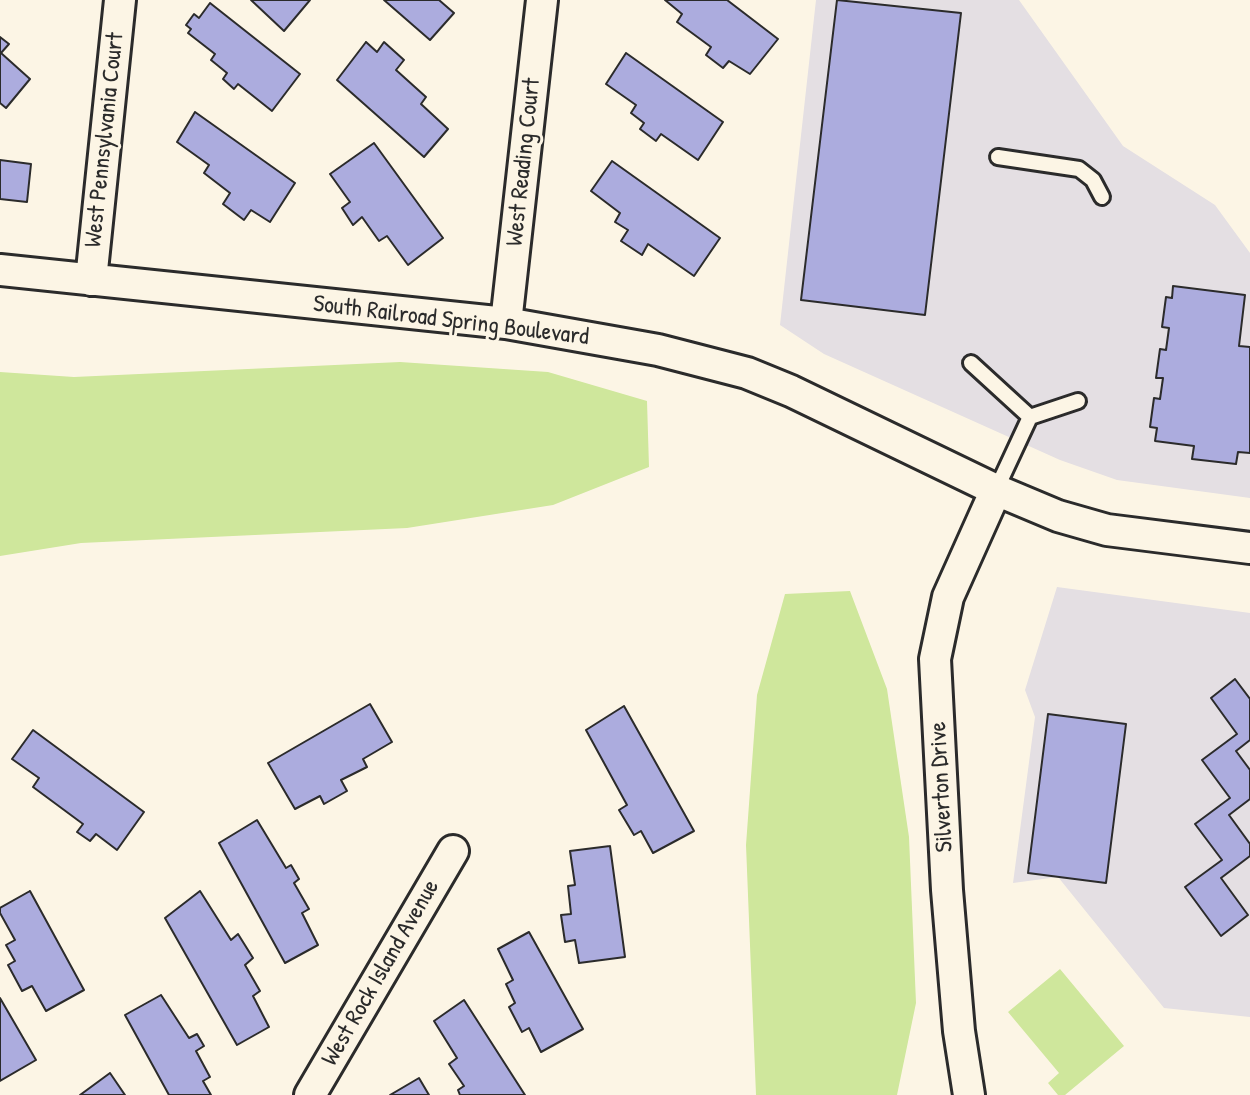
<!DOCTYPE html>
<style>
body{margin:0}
canvas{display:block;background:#fcf5e5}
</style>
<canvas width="1250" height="1095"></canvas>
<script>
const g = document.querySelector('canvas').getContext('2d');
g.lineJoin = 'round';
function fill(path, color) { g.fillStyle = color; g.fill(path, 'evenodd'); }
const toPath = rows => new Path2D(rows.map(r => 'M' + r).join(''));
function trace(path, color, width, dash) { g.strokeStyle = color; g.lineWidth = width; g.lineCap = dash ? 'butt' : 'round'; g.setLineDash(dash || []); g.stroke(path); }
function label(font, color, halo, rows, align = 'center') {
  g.font = font + ' "Patrick Hand",sans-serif'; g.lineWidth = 6; g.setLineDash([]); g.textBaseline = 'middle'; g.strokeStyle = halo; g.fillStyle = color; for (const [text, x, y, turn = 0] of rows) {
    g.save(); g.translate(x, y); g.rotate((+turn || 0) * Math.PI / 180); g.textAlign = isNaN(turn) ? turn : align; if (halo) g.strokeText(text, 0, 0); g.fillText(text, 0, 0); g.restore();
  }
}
fill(toPath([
 [816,0,1019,0,1123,146,1215,205,1250,253,1250,498,1117,480,1060,460,824,354,780,325],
 [1057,587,1250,613,1250,1017,1164,1008,1058,877,1013,883,1035,717,1025,690]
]), '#e4dfe3');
fill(toPath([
 [400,362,548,372,647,401,649,467,553,505,407,528,81,543,0,556,0,372,74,377],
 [850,591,887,689,909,837,916,1003,897,1095,756,1095,746,845,757,695,785,594],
 [1060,969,1124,1046,1065,1095,1058,1095,1048,1083,1059,1073,1008,1012]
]), '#cfe79c');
const building = toPath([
 [251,0,310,0,284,31,251,0],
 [384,0,439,0,454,13,430,40,384,0],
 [665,0,727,0,778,39,750,74,729,61,723,68,706,55,711,47,677,22,682,14,665,0],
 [837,0,961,13,925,315,801,300,837,0],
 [210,3,300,74,272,111,238,84,234,89,223,79,227,73,211,60,215,54,188,33,191,29,186,25,194,14,199,18,210,3],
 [0,37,9,44,1,53,30,79,6,108,0,103,0,37],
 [366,42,377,52,384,42,404,60,396,70,426,97,421,104,448,129,424,157,337,80,366,42],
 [626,53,723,122,698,160,661,134,656,141,640,129,644,123,631,113,636,105,606,84,626,53],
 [195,112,295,183,270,222,251,210,244,220,223,204,230,193,204,173,209,165,177,142,195,112],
 [374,143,443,238,408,265,387,236,379,241,362,217,353,225,342,208,350,202,330,174,374,143],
 [0,160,31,164,27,202,0,199,0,160],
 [612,161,720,238,694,276,648,244,642,255,621,241,628,230,615,222,620,213,591,191,612,161],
 [1173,286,1245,295,1239,346,1250,347,1250,453,1238,452,1236,464,1192,459,1194,446,1155,441,1157,428,1150,427,1154,398,1160,399,1163,378,1156,378,1160,349,1166,350,1169,328,1162,327,1166,297,1172,298,1173,286],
 [1235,679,1250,699,1250,740,1236,751,1250,770,1250,799,1229,815,1250,844,1250,856,1221,878,1248,915,1221,936,1185,887,1222,860,1195,824,1230,798,1202,760,1237,734,1211,698,1235,679],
 [370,704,392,742,363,759,367,767,341,780,347,791,324,804,320,796,295,809,268,763,370,704],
 [624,706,694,831,653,853,641,831,634,835,619,810,627,805,586,730,624,706],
 [1048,714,1126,724,1106,883,1028,873,1048,714],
 [33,730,144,812,117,850,96,834,90,841,77,832,83,824,33,787,39,778,12,759,33,730],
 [257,820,286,868,291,865,299,879,294,883,309,909,302,913,318,945,285,963,219,843,257,820],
 [610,846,625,957,579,963,575,940,565,942,561,915,571,914,568,886,575,885,570,851,610,846],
 [30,891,84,990,46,1011,32,986,22,991,8,965,15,961,6,945,15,940,0,913,0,908,30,891],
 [200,891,231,940,238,934,253,958,245,965,260,991,253,996,269,1027,237,1045,165,918,200,891],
 [529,932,583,1029,541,1052,529,1028,522,1032,509,1007,515,1003,506,984,513,980,498,949,529,932],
 [161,995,189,1038,197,1034,204,1046,196,1051,210,1077,203,1081,211,1095,169,1095,125,1015,161,995],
 [0,998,36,1060,0,1081,0,998],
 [464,1000,525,1095,460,1095,458,1090,464,1086,449,1064,457,1058,434,1021,464,1000],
 [110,1073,125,1095,80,1095,110,1073],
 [419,1078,429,1095,390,1095,419,1078]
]);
fill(building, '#acacde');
trace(building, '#2b2b2b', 2);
const service = toPath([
 [998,157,1079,169,1093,180,1102,197],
 [971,363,1030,417],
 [996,490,1030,417,1078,401]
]);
const minor = toPath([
 [0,270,506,323,658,350,747,373,791,391,996,490,1058,516,1107,530,1250,548],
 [91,280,120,0],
 [506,323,542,0],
 [310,1095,453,851],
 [969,1095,959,1031,947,890,935,659,948,597,996,490]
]);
trace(service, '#2b2b2b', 20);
trace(minor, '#2b2b2b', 36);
trace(service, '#fcf5e5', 14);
trace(minor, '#fcf5e5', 30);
label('24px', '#2b2b2b', '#fcf5e5', [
 ["West Pennsylvania Court",105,140,-84],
 ["West Reading Court",524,162,-84],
 ["South Railroad Spring Boulevard",451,321,7],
 ["Silverton Drive",942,787,-93],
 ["West Rock Island Avenue",381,973,-60]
]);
</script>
